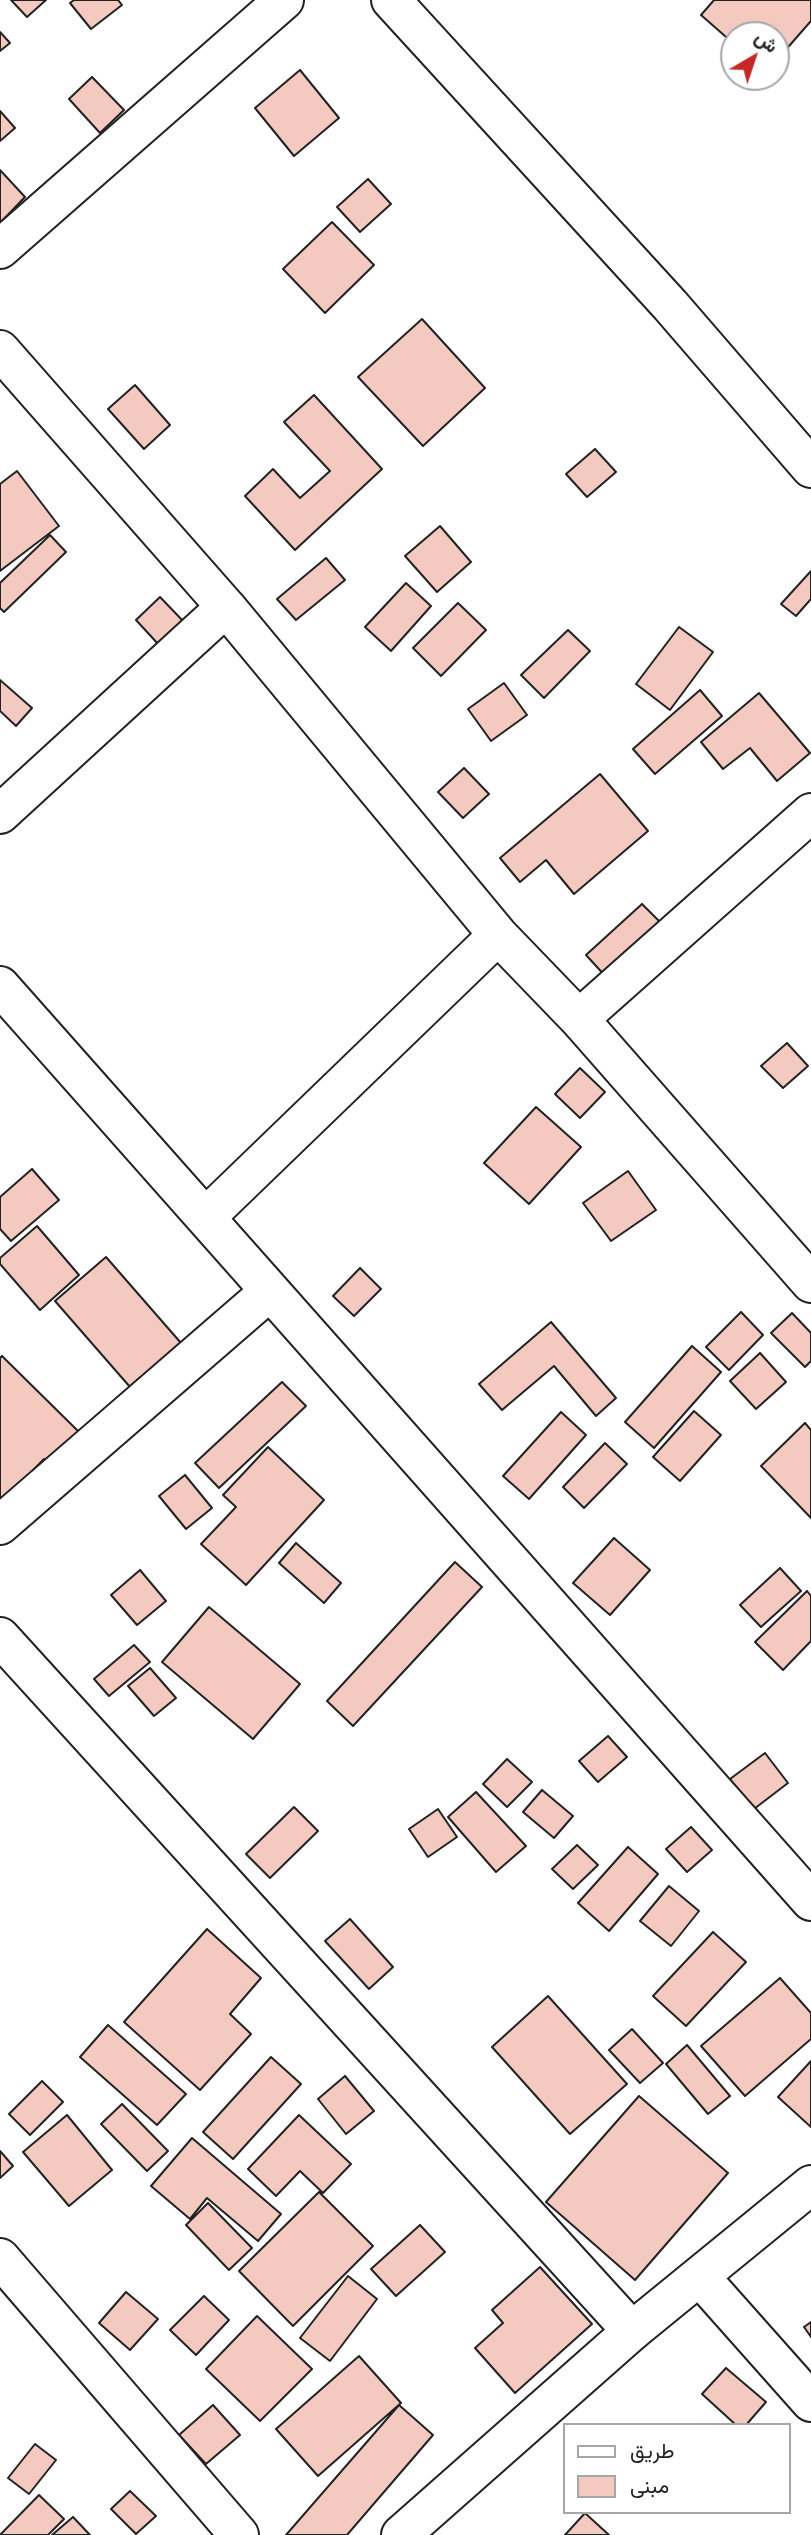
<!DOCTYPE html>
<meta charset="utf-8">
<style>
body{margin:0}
#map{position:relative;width:811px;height:2535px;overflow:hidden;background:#fff;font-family:"Titillium Web",Vazirmatn,sans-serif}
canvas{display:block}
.legend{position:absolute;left:563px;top:2423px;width:228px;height:91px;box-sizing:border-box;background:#fff;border:2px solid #a7a7a7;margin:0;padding:9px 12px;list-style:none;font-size:21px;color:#222}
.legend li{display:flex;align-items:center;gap:14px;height:35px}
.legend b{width:35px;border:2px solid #a7a7a7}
.north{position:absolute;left:720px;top:21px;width:70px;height:70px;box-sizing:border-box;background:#fff;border:2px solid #a7a7a7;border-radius:50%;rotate:39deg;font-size:19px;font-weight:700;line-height:28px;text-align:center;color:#222}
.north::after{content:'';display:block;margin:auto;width:24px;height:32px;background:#c62828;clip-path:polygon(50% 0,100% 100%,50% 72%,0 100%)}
</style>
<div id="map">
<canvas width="811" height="2535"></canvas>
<ul class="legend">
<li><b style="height:9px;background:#fff"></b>طريق</li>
<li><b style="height:19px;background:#f3c9c0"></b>مبنى</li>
</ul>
<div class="north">ش</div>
</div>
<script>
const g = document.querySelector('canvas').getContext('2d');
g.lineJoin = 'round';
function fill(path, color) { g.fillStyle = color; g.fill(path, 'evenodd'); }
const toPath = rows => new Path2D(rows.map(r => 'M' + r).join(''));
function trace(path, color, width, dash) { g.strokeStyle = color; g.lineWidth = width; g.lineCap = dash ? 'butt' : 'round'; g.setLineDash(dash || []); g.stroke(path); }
const building = toPath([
 [11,0,46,0,27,17,11,0],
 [74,0,118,0,122,5,91,29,70,3,74,0],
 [714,0,811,0,811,21,776,61,776,35,734,35,734,44,701,15,714,0],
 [0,32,10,43,0,51,0,32],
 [300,70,339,118,294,156,255,108,300,70],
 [92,77,124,110,100,133,69,99,92,77],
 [0,111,15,128,0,141,0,111],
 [0,170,25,197,0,223,0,170],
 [368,179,391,204,360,232,337,207,368,179],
 [332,222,374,265,325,313,283,269,332,222],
 [422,319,485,388,423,446,358,377,422,319],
 [135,385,170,425,144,449,108,409,135,385],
 [314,395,382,469,295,550,245,496,273,469,300,498,330,471,284,422,314,395],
 [595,449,616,472,587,497,566,474,595,449],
 [17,471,59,526,0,571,0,484,17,471],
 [440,526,471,562,437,592,405,556,440,526],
 [50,535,66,552,4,612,0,608,0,583,50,535],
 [326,558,345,580,296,620,277,599,326,558],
 [811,571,811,599,796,616,781,604,811,571],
 [406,583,431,606,391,651,365,627,406,583],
 [160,597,184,622,159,645,136,620,160,597],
 [458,603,486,630,441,676,413,648,458,603],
 [679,627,713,652,670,710,636,684,679,627],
 [568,630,590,651,544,698,521,675,568,630],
 [0,680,32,708,16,726,0,711,0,680],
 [504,683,527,715,491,741,468,709,504,683],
 [700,690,722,716,655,774,633,749,700,690],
 [759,693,810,753,777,781,750,748,723,769,701,742,759,693],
 [464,768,489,794,463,818,438,792,464,768],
 [600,774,648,831,574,894,546,860,520,882,500,858,600,774],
 [642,904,666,928,608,979,586,955,642,904],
 [787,1043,808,1066,783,1088,761,1066,787,1043],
 [580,1068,605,1092,580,1118,555,1094,580,1068],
 [536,1107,581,1147,529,1204,484,1163,536,1107],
 [32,1169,59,1200,11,1241,0,1229,0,1197,32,1169],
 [628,1171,656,1210,611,1241,583,1203,628,1171],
 [37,1226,79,1275,40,1310,0,1264,0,1258,37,1226],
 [106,1257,181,1343,130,1387,55,1301,106,1257],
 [360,1268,381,1289,354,1316,333,1296,360,1268],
 [741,1312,763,1335,729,1370,706,1347,741,1312],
 [792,1313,811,1333,811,1361,805,1367,771,1333,792,1313],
 [551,1322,616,1398,596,1416,554,1366,502,1410,479,1384,551,1322],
 [692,1346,721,1372,654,1448,625,1422,692,1346],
 [760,1353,786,1382,756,1409,730,1381,760,1353],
 [2,1356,79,1432,48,1463,44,1459,0,1504,0,1358,2,1356],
 [282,1382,306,1406,219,1488,195,1463,282,1382],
 [694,1411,721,1435,680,1481,653,1457,694,1411],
 [561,1412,586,1435,529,1499,503,1476,561,1412],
 [805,1423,811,1430,811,1518,761,1466,805,1423],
 [605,1443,627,1464,584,1508,563,1487,605,1443],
 [268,1447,324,1500,246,1585,201,1544,236,1507,223,1495,268,1447],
 [185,1475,212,1508,186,1529,159,1496,185,1475],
 [614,1538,650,1570,610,1615,573,1583,614,1538],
 [296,1543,341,1583,324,1603,279,1563,296,1543],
 [455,1562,482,1587,353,1726,327,1701,455,1562],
 [780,1568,801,1591,761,1627,740,1605,780,1568],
 [140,1570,166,1601,137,1625,111,1595,140,1570],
 [807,1591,811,1596,811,1641,783,1670,755,1642,807,1591],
 [209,1607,300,1684,253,1739,162,1662,209,1607],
 [134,1645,150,1662,109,1696,94,1679,134,1645],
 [150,1668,176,1698,154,1716,128,1686,150,1668],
 [608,1736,627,1757,598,1782,579,1761,608,1736],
 [765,1753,788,1783,754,1809,730,1779,765,1753],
 [507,1759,532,1782,507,1807,483,1784,507,1759],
 [542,1790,573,1816,554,1838,523,1812,542,1790],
 [476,1792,526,1846,496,1872,448,1817,476,1792],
 [294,1807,318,1831,270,1878,246,1854,294,1807],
 [438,1809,457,1837,428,1857,409,1829,438,1809],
 [691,1827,712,1850,687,1872,666,1849,691,1827],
 [577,1845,598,1865,573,1889,552,1869,577,1845],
 [628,1847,658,1874,609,1931,578,1903,628,1847],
 [669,1886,699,1911,671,1946,640,1921,669,1886],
 [350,1919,393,1967,369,1989,325,1941,350,1919],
 [207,1929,261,1978,230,2014,251,2034,200,2090,124,2022,207,1929],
 [713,1932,746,1962,686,2026,653,1996,713,1932],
 [780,1978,811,2013,811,2039,745,2096,701,2046,780,1978],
 [548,1996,627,2084,570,2134,492,2047,548,1996],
 [108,2025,186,2094,157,2125,80,2057,108,2025],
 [632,2029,663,2063,640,2083,609,2050,632,2029],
 [687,2045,730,2096,708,2114,666,2064,687,2045],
 [271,2057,301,2084,233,2159,203,2132,271,2057],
 [811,2061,811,2127,778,2097,811,2061],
 [345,2076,374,2111,346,2134,318,2099,345,2076],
 [42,2081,63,2102,30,2135,9,2114,42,2081],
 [639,2096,728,2173,635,2280,546,2202,639,2096],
 [122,2104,168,2151,147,2171,101,2124,122,2104],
 [67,2115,112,2170,69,2206,23,2152,67,2115],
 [299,2115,351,2164,323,2193,300,2171,276,2196,248,2169,299,2115],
 [192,2138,281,2214,258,2241,207,2198,190,2219,151,2186,192,2138],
 [0,2151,13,2166,0,2178,0,2151],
 [319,2192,373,2246,293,2326,239,2271,319,2192],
 [208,2203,252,2248,229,2270,186,2225,208,2203],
 [420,2225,445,2252,396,2296,371,2269,420,2225],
 [540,2267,592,2324,515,2393,475,2348,503,2323,492,2310,540,2267],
 [348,2276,377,2299,330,2361,300,2338,348,2276],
 [126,2292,158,2319,130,2350,99,2323,126,2292],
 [204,2296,229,2320,196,2355,170,2330,204,2296],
 [257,2316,312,2369,260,2421,206,2369,257,2316],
 [811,2322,811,2337,804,2327,811,2322],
 [359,2356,401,2403,318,2476,276,2429,359,2356],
 [726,2368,766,2402,746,2425,736,2425,702,2394,726,2368],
 [213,2405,240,2435,206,2464,179,2435,213,2405],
 [399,2405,433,2435,347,2535,286,2535,399,2405],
 [35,2444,56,2460,29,2494,8,2478,35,2444],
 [130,2491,156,2516,136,2534,111,2509,130,2491],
 [39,2495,64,2519,48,2535,0,2535,39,2495],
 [585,2513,609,2535,565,2535,585,2513],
 [73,2517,90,2535,52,2535,73,2517]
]);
fill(building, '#f3c9c0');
trace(building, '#222', 2);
const minor = toPath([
 [0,249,284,0],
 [0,350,226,607,498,935,579,1019,811,1283],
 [0,814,226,607],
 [0,986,811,1901],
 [579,1019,811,813],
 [206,1217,498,935],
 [0,1525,270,1291],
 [0,1637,632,2331],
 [0,2258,239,2535],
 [700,2277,811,2402]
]);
const tertiary = toPath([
 [391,0,670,305,811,468],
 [401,2535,632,2331,811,2185]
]);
trace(minor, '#222', 42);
trace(tertiary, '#222', 42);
trace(minor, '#fff', 38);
trace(tertiary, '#fff', 38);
</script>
